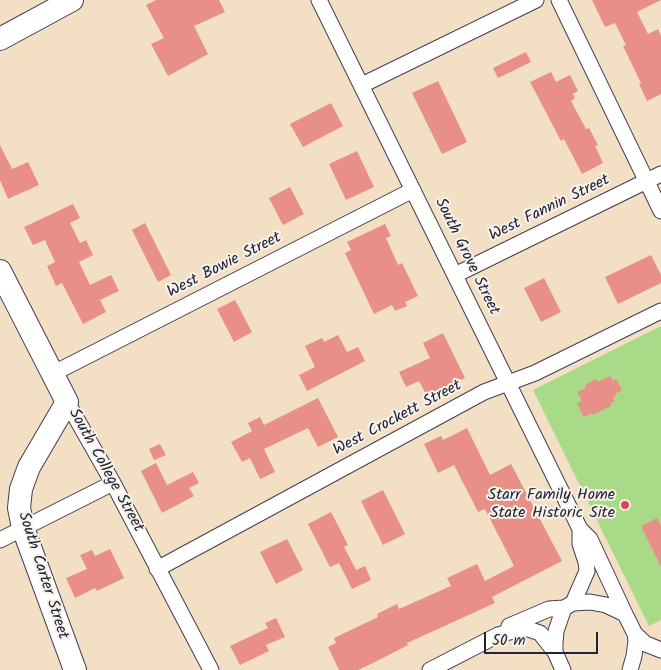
<!DOCTYPE html>
<style>
body{margin:0}
#map{position:relative;width:661px;height:670px;overflow:hidden;background:#f3dfc4;font-family:Kalam,sans-serif}
canvas{display:block}
.scale{position:absolute;left:484px;top:632px;width:114px;height:22px;box-sizing:border-box;border:2px solid #22223b;border-top:0;padding-left:6px;font-size:15px;line-height:18px;white-space:nowrap;color:#22223b;-webkit-text-stroke:4px #f7f3e8;paint-order:stroke}
</style>
<div id="map">
<canvas width="661" height="670"></canvas>
<div class="scale">50 m</div>
</div>
<script>
const g = document.querySelector('canvas').getContext('2d');
g.lineJoin = 'round';
function fill(path, color) { g.fillStyle = color; g.fill(path, 'evenodd'); }
const toPath = rows => new Path2D(rows.map(r => 'M' + r).join(''));
function trace(path, color, width, dash) { g.strokeStyle = color; g.lineWidth = width; g.lineCap = dash ? 'butt' : 'round'; g.setLineDash(dash || []); g.stroke(path); }
function label(font, color, halo, rows, align = 'center') {
  g.font = font + ' Kalam,sans-serif'; g.lineWidth = 4; g.setLineDash([]); g.textBaseline = 'middle'; g.strokeStyle = halo; g.fillStyle = color; for (const [text, x, y, turn = 0] of rows) {
    g.save(); g.translate(x, y); g.rotate((+turn || 0) * Math.PI / 180); g.textAlign = isNaN(turn) ? turn : align; if (halo) g.strokeText(text, 0, 0); g.fillText(text, 0, 0); g.restore();
  }
}
fill(toPath([
 [661,326,661,620,649,626,533,390]
]), '#a9da88');
fill(toPath([
 [156,0,219,0,225,12,194,26,208,54,168,76,151,44,164,38,146,5],
 [592,0,661,0,637,12,648,34,658,29,661,36,661,94,647,101,639,84,641,83,623,46,626,45,615,23,605,27],
 [526,52,531,62,498,78,493,68],
 [551,72,556,82,570,75,578,91,573,94,575,98,571,101,586,129,589,128,598,145,595,146,603,163,582,174,564,139,561,141,530,82],
 [438,81,467,142,442,154,412,93],
 [331,103,343,126,303,147,290,124],
 [0,145,12,169,28,162,39,185,8,199,0,180],
 [357,151,374,187,346,200,329,164],
 [290,187,304,214,283,225,269,198],
 [73,204,80,218,70,223,80,243,86,240,93,255,79,262,90,285,111,275,119,291,100,300,106,312,83,324,62,283,56,286,47,266,55,262,45,240,33,245,24,227],
 [145,223,171,275,158,282,132,230],
 [385,224,391,236,386,238,398,265,402,263,418,296,405,302,407,306,395,311,392,305,374,314,345,253,351,250,347,242],
 [651,255,661,275,661,283,618,304,605,277],
 [544,278,561,312,541,322,524,288],
 [235,300,252,332,234,342,217,309],
 [443,333,465,378,427,396,419,381,406,387,399,372,430,358,423,343],
 [338,335,347,352,358,347,365,361,307,391,299,375,315,367,305,346,322,338,324,342],
 [610,376,613,381,616,379,622,390,615,394,616,396,613,398,615,401,610,404,611,406,593,415,592,413,584,417,577,403,582,401,577,392,586,388,585,385,596,379,598,382],
 [318,398,338,437,318,447,308,428,264,449,275,472,260,479,250,458,242,462,231,442,252,431,248,423,260,417,264,425],
 [467,428,490,475,511,464,562,561,492,597,495,603,407,643,408,645,373,663,358,670,339,670,328,647,336,643,334,638,378,617,377,614,397,604,399,609,451,586,447,578,477,564,485,581,514,566,485,509,478,512,454,465,438,473,424,444,441,436,443,440],
 [160,444,166,455,154,460,149,449],
 [156,463,167,485,193,472,199,483,189,488,194,496,162,513,141,471],
 [383,490,405,534,383,545,361,501],
 [331,512,348,545,344,547,356,570,365,566,371,580,352,589,339,563,330,567,308,524],
 [657,518,661,526,661,567,641,526],
 [287,539,303,570,276,584,260,552],
 [110,549,124,578,97,591,95,588,75,598,66,578,87,569,80,555,92,550,95,556],
 [276,618,285,637,266,645,269,651,240,665,230,646,268,628,265,623]
]), '#e88f88');
const street = toPath([
 [319,0,580,529],
 [559,0,661,211],
 [362,85,536,0],
 [455,275,661,174],
 [52,374,413,190],
 [67,402,113,483,211,670],
 [0,540,113,483],
 [157,569,484,392,535,373,661,311],
 [573,603,587,571,586,562,580,544,580,529,590,539,625,614],
 [509,626,549,609,564,608],
 [635,634,646,644,661,650],
 [430,670,498,635,521,629,528,629,540,633,555,652],
 [563,670,555,652,555,643,556,631,564,608,573,603,590,602,606,605,625,614,635,634,636,641,634,656,630,670]
]);
const secondary = toPath([
 [0,39,72,0],
 [0,271,67,402,29,467,21,489,19,508,23,528,75,670]
]);
trace(street, '#413e50', 17);
trace(secondary, '#413e50', 24);
trace(street, '#fff', 15);
trace(secondary, '#fff', 22);
for (const [x, y, r, color] of [
 [625,505,5,"#d1495b"]
]) { const dot = new Path2D(); dot.arc(x, y, r, 0, 2 * Math.PI); g.fillStyle = color; g.fill(dot); trace(dot, '#f7f3e8', 2); }
label('16px', '#22223b', '#f7f3e8', [
 ["West Fannin Street",550,209,-26],
 ["South Grove Street",466,257,64],
 ["West Bowie Street",225,266,-27],
 ["West Crockett Street",398,419,-28],
 ["South College Street",105,471,61],
 ["South Carter Street",42,576,72]
]);
label('16px', '#22223b', '#f7f3e8', [
 ["Starr Family Home",615,496],
 ["State Historic Site",615,514]
], 'right');
</script>
